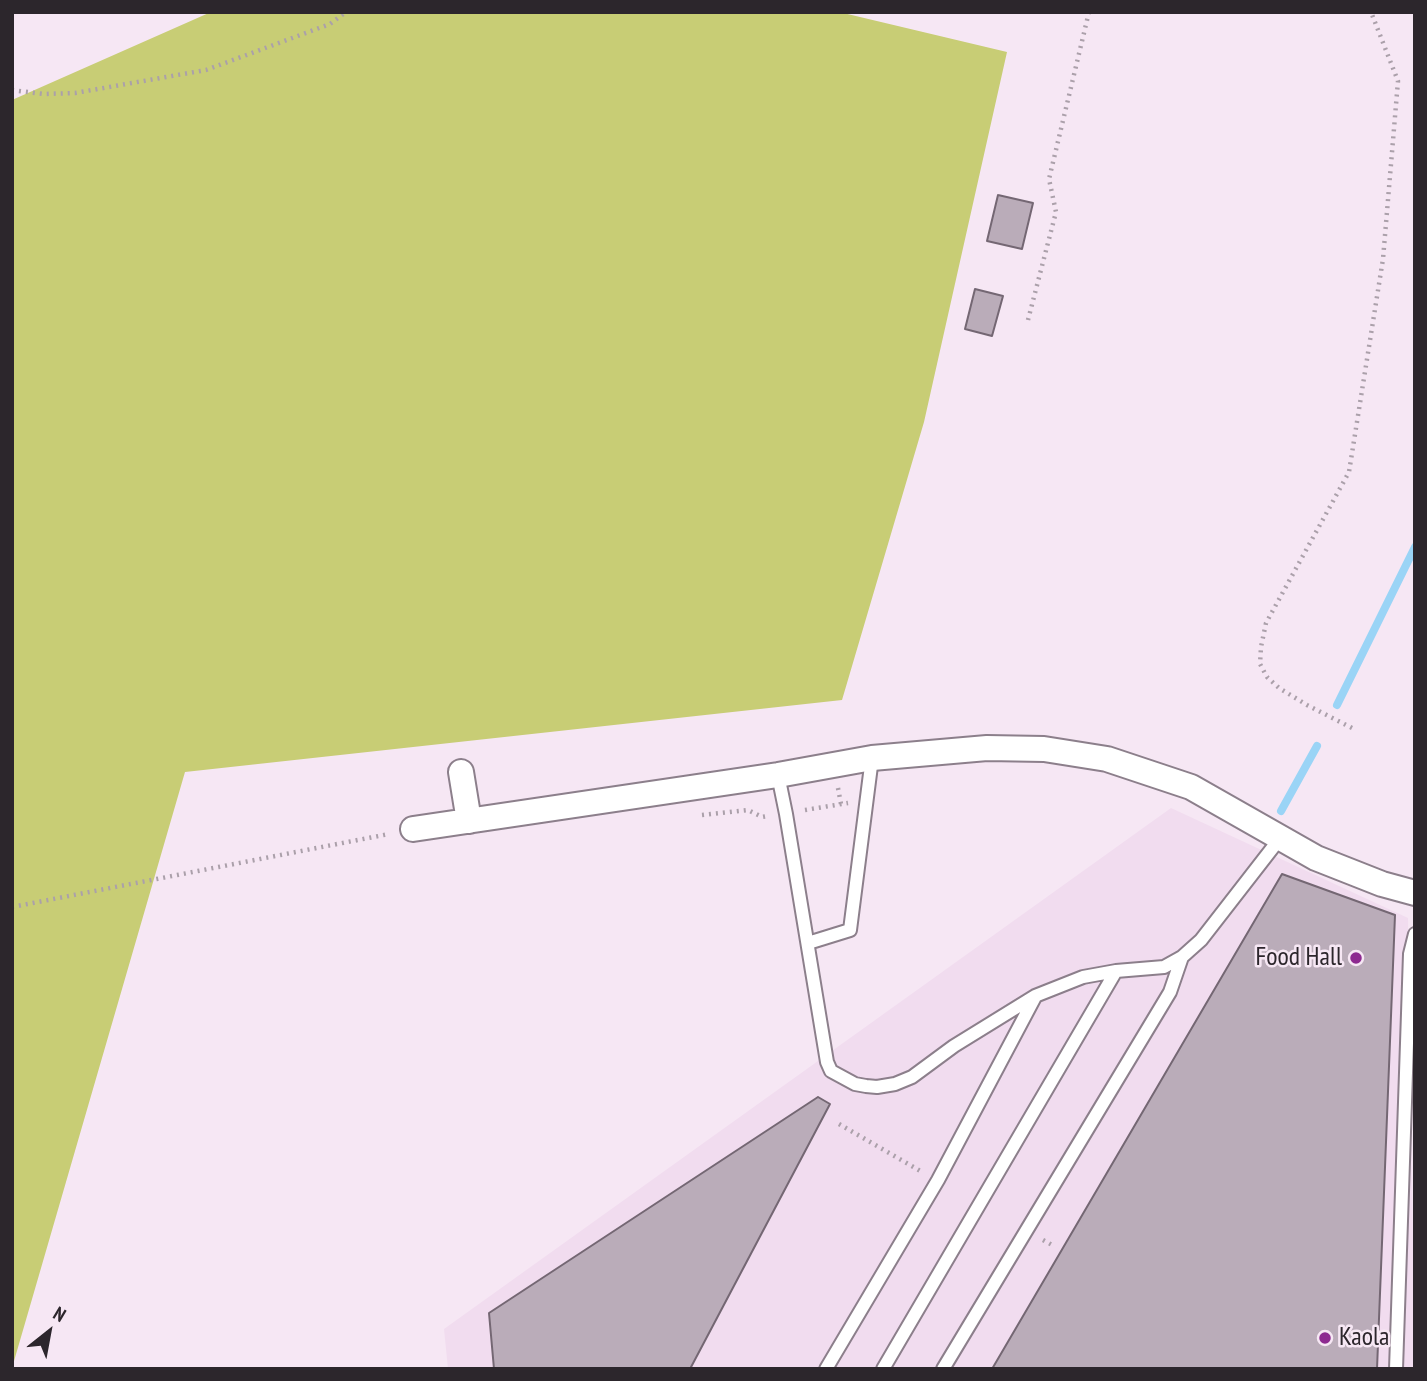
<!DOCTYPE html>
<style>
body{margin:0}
#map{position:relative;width:1427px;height:1381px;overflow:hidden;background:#f6e7f4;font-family:"PT Sans Narrow",sans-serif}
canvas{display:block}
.frame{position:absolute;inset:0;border:14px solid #2c262c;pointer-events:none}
.north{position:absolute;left:14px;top:1297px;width:70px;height:70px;-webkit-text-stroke:5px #f6e7f4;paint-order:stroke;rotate:31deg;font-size:19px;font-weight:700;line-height:28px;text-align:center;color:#2c262c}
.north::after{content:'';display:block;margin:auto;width:24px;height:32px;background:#2c262c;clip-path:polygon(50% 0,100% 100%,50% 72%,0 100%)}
</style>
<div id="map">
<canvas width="1427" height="1381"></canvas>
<div class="frame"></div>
<div class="north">N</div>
</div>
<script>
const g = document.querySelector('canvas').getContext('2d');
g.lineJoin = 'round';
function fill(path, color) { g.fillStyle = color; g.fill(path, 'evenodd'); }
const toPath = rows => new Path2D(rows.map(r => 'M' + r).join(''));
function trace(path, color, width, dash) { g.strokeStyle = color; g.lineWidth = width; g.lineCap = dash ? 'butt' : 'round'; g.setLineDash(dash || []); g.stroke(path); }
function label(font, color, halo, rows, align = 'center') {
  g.font = font + ' "PT Sans Narrow",sans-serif'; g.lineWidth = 5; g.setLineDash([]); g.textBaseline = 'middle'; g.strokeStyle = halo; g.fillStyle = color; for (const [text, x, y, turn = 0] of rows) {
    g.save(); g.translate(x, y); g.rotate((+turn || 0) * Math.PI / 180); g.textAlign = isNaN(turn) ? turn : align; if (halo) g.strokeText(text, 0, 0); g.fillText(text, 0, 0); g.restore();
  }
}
fill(toPath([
 [1171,808,1408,918,1415,1369,448,1369,444,1329]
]), '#f1dcef');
fill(toPath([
 [211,12,839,12,1007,52,924,422,842,700,185,772,12,1368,12,100]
]), '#c8cd75');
trace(toPath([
 [1337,705,1415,547],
 [1281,811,1317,746]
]), '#9ad4f6', 8);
const building = toPath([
 [998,195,1033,203,1022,249,987,241,998,195],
 [975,289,1003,296,992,336,965,329,975,289],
 [1282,874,1395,915,1377,1369,992,1369,1282,874],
 [818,1097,830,1104,690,1369,494,1369,489,1313,818,1097]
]);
fill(building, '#baacb9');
trace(building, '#746773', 2);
const service = toPath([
 [778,775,786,814,827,1062,831,1071,855,1084,866,1086,877,1087,895,1084,912,1077,954,1046,1035,996,1083,977,1116,971,1164,967,1182,957,1201,940,1281,837],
 [808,943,850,930,872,758],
 [826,1369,938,1180,1035,997],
 [883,1369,1116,971],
 [943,1369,1170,992,1182,957],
 [1396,1369,1410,954,1415,934]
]);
const minor = toPath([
 [461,772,469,821],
 [413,829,778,775,872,758,987,748,1044,749,1107,759,1191,787,1316,858,1382,884,1415,893]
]);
trace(service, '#8c7f8b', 16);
trace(minor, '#8c7f8b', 28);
trace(toPath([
 [12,90,43,94,75,93,206,70,330,24,346,12],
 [1028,320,1056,212,1049,179,1089,12],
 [1352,728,1307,705,1279,688,1267,677,1260,664,1261,647,1266,623,1349,472,1383,259,1398,81,1371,12],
 [838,788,841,804],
 [805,810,848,803],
 [702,815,748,810,762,817,768,816],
 [12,907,389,834],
 [839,1124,922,1172],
 [1043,1240,1054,1246]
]), '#aba0aa', 4.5, [2, 5]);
trace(service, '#fff', 12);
trace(minor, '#fff', 24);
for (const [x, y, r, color] of [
 [1356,958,7,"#8d2990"],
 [1325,1338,7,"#8d2990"]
]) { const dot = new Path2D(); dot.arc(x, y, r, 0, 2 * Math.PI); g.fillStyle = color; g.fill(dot); trace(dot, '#f6e7f4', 2.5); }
label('26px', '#2c262c', '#f6e7f4', [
 ["Food Hall",1342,958],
 ["Kaola",1339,1338,"left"]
], 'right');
</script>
